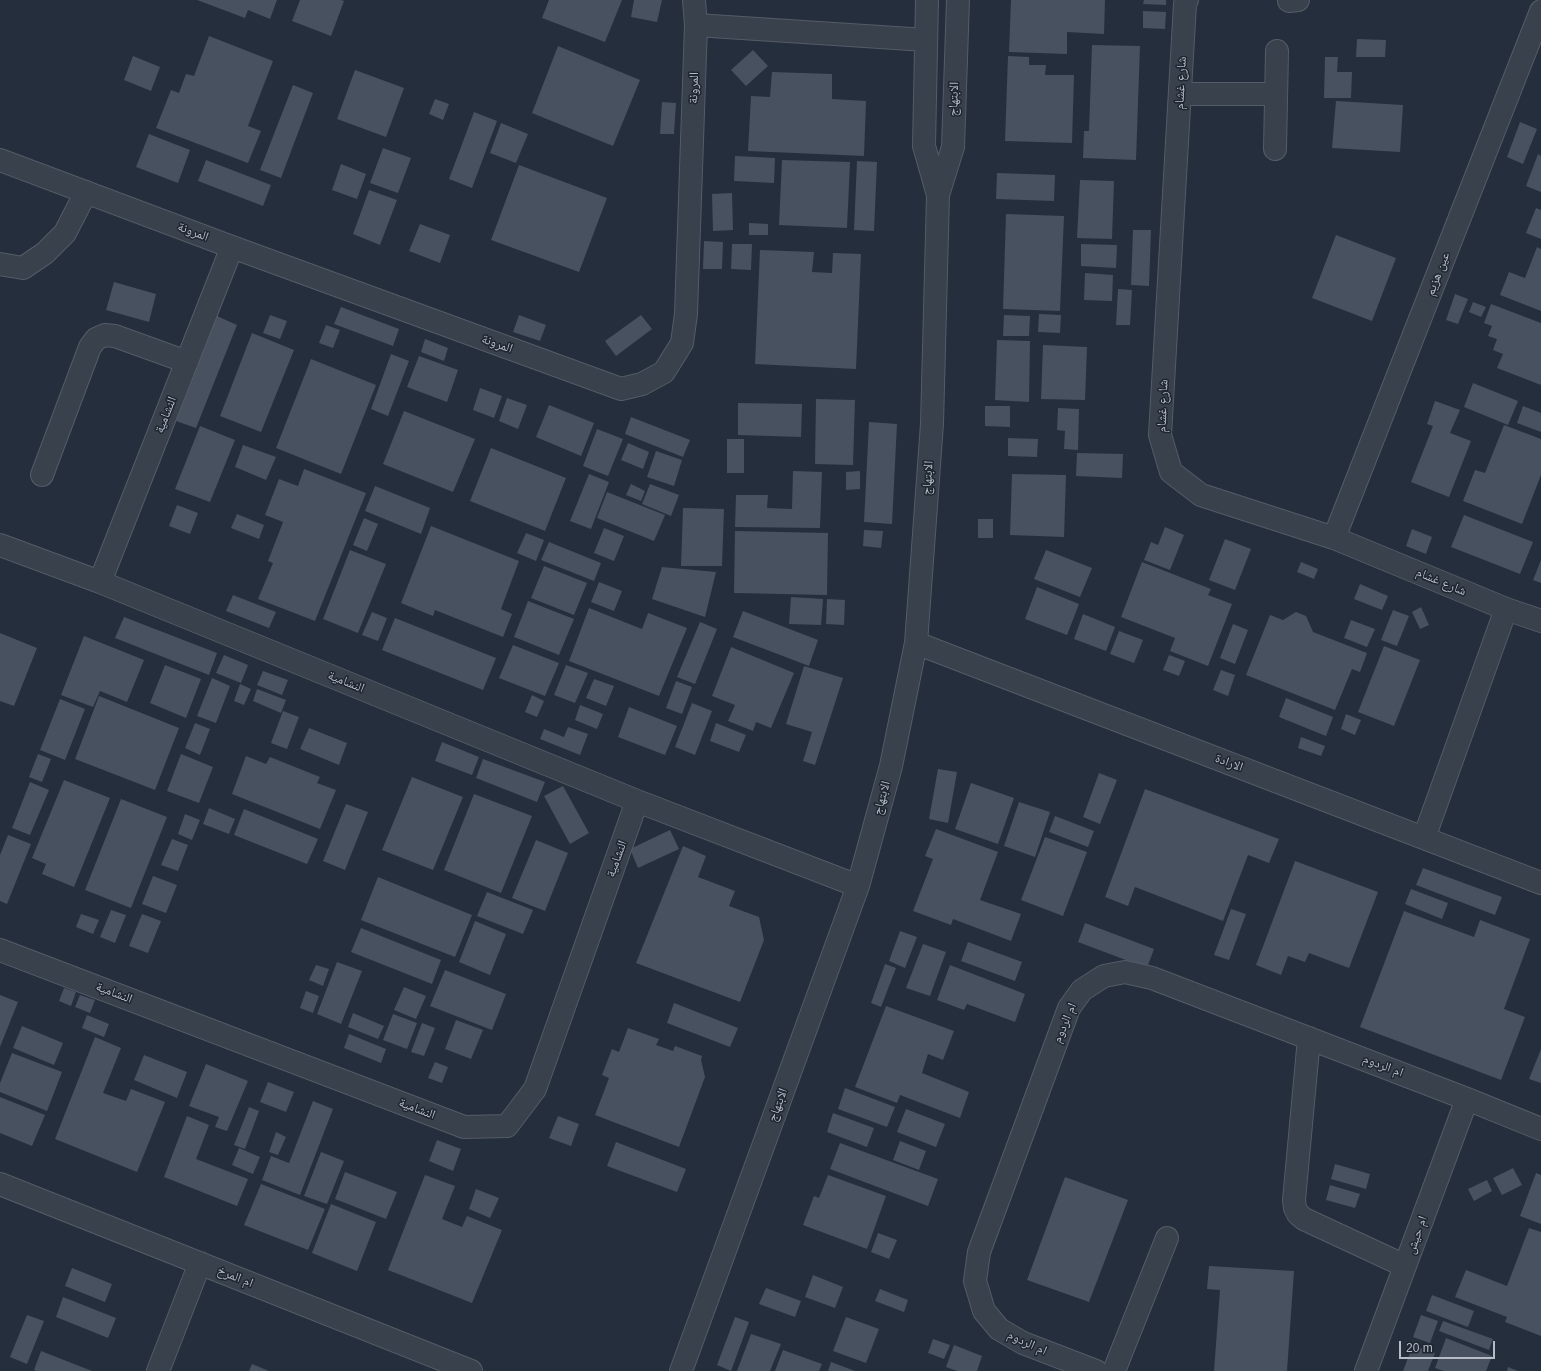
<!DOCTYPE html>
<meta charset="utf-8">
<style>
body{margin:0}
#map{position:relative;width:1541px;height:1371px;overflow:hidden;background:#252e3c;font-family:Arial,sans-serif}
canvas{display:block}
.scale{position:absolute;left:1399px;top:1341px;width:96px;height:18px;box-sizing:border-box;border:2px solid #b5bcc7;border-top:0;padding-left:5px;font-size:12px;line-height:14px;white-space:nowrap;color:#b5bcc7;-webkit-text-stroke:3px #1e2631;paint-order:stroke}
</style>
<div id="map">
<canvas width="1541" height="1371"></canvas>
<div class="scale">20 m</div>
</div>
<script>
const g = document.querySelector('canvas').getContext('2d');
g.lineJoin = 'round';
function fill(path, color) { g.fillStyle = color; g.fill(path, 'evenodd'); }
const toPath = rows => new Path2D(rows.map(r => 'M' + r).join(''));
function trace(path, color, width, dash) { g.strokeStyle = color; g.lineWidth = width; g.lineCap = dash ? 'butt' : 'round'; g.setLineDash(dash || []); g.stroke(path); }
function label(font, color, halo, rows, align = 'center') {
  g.font = font + ' Arial,"Noto Naskh Arabic",sans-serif'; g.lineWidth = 3; g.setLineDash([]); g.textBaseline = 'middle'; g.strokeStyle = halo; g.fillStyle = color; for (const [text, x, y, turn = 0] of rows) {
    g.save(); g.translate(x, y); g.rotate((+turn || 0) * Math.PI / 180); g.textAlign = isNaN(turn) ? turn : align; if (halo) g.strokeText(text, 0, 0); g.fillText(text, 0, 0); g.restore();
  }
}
fill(toPath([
 [197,0,277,0,270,19,248,10,245,18],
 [300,0,341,0,344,1,331,36,292,21],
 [549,0,622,0,605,42,542,18],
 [634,0,662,0,657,22,631,17],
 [1011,0,1105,0,1104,34,1067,32,1067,54,1009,52],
 [1144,0,1166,0,1166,5,1143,4],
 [1143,11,1166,12,1165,29,1143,28],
 [209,36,273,61,248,126,261,131,248,163,156,128,171,90,179,93,186,74,194,76],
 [1357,39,1386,40,1385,57,1356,57],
 [1092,45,1140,46,1136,160,1083,158,1084,131,1089,131],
 [558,46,640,80,613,146,532,113],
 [753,50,768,66,746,86,731,70],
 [133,56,160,67,151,91,124,80],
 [1008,56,1029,57,1029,65,1046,65,1045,75,1074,75,1072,143,1005,141],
 [1325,57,1338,57,1337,72,1352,72,1351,98,1324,98],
 [355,70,404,88,386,137,337,119],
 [772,72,832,74,832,99,866,101,864,156,748,151,751,96,770,97],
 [293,85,313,93,281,178,260,170],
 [435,99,449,104,443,120,429,114],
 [1336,101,1403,105,1400,152,1332,148],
 [662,102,676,103,674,134,660,134],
 [474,112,497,121,472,188,449,179],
 [1520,122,1537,129,1523,164,1507,157],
 [501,123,528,134,516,163,490,153],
 [149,134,190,150,178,183,136,167],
 [383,148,411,158,398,193,370,183],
 [1538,154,1541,156,1541,192,1526,186],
 [735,156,775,158,774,183,734,181],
 [206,160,271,185,263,206,198,181],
 [782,160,850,162,847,228,779,225],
 [857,161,877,162,874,231,854,230],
 [341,164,366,174,357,199,332,190],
 [519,165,607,198,579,272,491,240],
 [997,173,1055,175,1054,201,996,199],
 [1080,180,1114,181,1112,239,1077,238],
 [369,190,397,200,380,245,353,234],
 [732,193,733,230,713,231,712,194],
 [1536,208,1541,210,1541,239,1526,233],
 [1006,214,1064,216,1060,311,1003,309],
 [749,223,768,224,768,235,749,235],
 [420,224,450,235,440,263,409,251],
 [1133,230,1151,230,1149,286,1131,285],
 [1336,235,1396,258,1372,321,1312,298],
 [704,241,723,242,722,269,703,269],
 [732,244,752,244,751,270,731,269],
 [1081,244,1117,245,1116,268,1081,266],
 [1537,247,1541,249,1541,311,1500,295,1509,272,1525,278],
 [760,250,814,252,812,272,832,273,833,253,861,254,856,369,755,364],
 [1085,273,1113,275,1112,301,1084,300],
 [114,282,156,294,149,322,106,310],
 [1118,289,1132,290,1130,325,1116,325],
 [1455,294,1468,299,1458,324,1446,320],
 [1473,302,1486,307,1481,317,1469,312],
 [1491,304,1541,323,1541,385,1497,368,1503,354,1493,350,1497,339,1488,336,1492,326,1484,323],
 [341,307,399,329,393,346,334,324],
 [1039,314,1061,315,1060,333,1038,332],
 [270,315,287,321,280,339,263,333],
 [519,315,546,325,540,341,513,332],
 [641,315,652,329,616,356,605,341],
 [1004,315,1030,316,1029,336,1003,336],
 [217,316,237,325,196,428,176,421],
 [326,325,340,330,333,348,319,343],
 [252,333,294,350,261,432,220,416],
 [425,339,448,348,444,361,421,352],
 [997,340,1030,341,1029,402,995,400],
 [1043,345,1087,347,1085,400,1041,399],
 [391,354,409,361,388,416,371,409],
 [419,356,458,370,447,402,407,387],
 [311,359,376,385,341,474,276,448],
 [1473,383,1518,401,1508,425,1464,407],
 [480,388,502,396,494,418,473,410],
 [507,398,527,405,518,429,499,421],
 [816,399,855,400,853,465,815,464],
 [1435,401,1460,410,1450,433,1471,441,1449,497,1411,482,1433,426,1427,424],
 [738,403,802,404,801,437,738,435],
 [549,405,594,423,581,456,536,437],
 [985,406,1010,406,1010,427,985,426],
 [1523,406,1541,413,1541,432,1517,423],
 [1058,408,1079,409,1078,450,1064,449,1065,431,1057,430],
 [404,411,475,439,453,492,383,464],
 [631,417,690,440,683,457,625,434],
 [869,422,897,424,892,524,864,522],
 [1504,425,1541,439,1541,475,1522,524,1463,501,1475,470,1485,473],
 [200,426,235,440,210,502,175,489],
 [597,429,623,439,608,476,583,466],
 [1008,438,1038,439,1037,457,1008,456],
 [727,439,744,439,744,473,727,473],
 [628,443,649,452,643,469,621,460],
 [243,445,276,457,266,480,235,467],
 [491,448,566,478,545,531,470,501],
 [656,451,682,460,674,486,647,477],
 [1077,453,1123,454,1122,478,1076,476],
 [304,469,366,493,315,621,258,599,273,563,268,561,283,522,265,515,279,479,298,486],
 [793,471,822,472,820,528,735,527,736,495,768,495,767,508,792,509],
 [860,471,860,489,846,490,846,472],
 [589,474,609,482,591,529,570,521],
 [1012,474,1066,475,1064,537,1010,535],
 [631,484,645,491,641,501,626,495],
 [650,484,679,495,671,516,642,504],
 [375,486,430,508,421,534,365,511],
 [607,492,665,515,654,541,597,518],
 [177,505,198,513,190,534,169,526],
 [683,508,724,509,722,566,681,566],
 [237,514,264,525,259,539,231,528],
 [1464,515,1533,542,1520,574,1451,547],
 [364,518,378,524,367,551,353,545],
 [978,519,993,519,993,538,978,538],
 [431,526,519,561,501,609,512,614,503,637,435,610,433,616,401,603],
 [1165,527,1184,535,1170,570,1144,560,1151,542,1158,545],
 [604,528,624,536,614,561,594,553],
 [1412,529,1432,537,1426,554,1406,546],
 [864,530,883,531,881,548,863,546],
 [735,531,828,533,827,595,734,593],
 [526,533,544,540,536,561,517,553],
 [1225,539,1251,549,1235,590,1209,580],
 [549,542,601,563,594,581,541,560],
 [350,550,386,564,358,633,323,619],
 [1046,550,1092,568,1080,597,1034,579],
 [1541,560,1541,583,1533,580],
 [1142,562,1211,589,1208,595,1232,604,1208,666,1170,651,1175,638,1121,617],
 [1301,562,1318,569,1314,579,1297,572],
 [544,566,587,583,574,615,531,598],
 [662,567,716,572,705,617,652,599],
 [599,582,622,591,614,611,591,602],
 [1360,584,1388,596,1382,610,1354,599],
 [1037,587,1079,604,1067,635,1025,619],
 [233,595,276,612,269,628,226,611],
 [791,597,823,599,821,625,789,624],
 [827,599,845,600,844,625,826,624],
 [528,601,574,619,559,655,514,637],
 [1421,607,1429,625,1420,629,1412,612],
 [589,608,642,629,648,613,687,628,659,696,569,661],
 [1393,610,1409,616,1397,646,1381,640],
 [743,611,818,640,809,666,733,637],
 [372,612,387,618,378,641,362,635],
 [1296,612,1306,616,1313,632,1367,653,1360,672,1352,669,1335,710,1246,675,1270,615,1283,620],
 [1083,614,1115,627,1106,651,1074,639],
 [124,617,217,653,209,675,115,638],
 [395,618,496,658,483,690,382,650],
 [1351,620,1375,629,1367,647,1344,638],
 [700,622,717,629,695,684,677,677],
 [1233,624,1248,630,1235,664,1220,658],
 [1119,631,1143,640,1134,663,1110,654],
 [0,633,37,648,14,706,0,701],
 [84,636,144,660,127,702,100,691,93,707,61,695],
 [513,645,559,663,545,696,499,678],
 [1384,646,1420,660,1394,726,1358,712],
 [731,647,794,673,771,728,756,722,753,731,728,721,735,705,712,696],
 [224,655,248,665,241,683,216,673],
 [1169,655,1185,661,1179,676,1163,670],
 [165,665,201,679,186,718,150,703],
 [566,665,588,673,575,703,554,695],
 [804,666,843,678,815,765,803,761,812,732,786,724],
 [1221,670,1235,675,1228,696,1213,690],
 [263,671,288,680,282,695,257,685],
 [212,678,230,686,216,723,197,716],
 [594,679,614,686,606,706,586,698],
 [676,681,692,687,682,714,666,708],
 [240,684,251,689,244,705,234,701],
 [257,689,286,700,281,713,253,701],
 [532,695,544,701,537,717,525,712],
 [99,696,179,728,155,790,75,759],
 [1286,698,1333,717,1326,736,1279,717],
 [60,699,85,709,65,760,40,750],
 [692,703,712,711,695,755,675,747],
 [580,705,603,714,597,729,575,720],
 [629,707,677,726,665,755,618,737],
 [283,711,299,717,287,749,271,743],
 [1346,714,1361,720,1355,735,1341,729],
 [195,723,210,729,200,755,185,748],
 [716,723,746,735,739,752,710,741],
 [568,727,588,734,580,755,540,739,544,729,564,737],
 [309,728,347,743,339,765,300,749],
 [1301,737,1325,746,1321,756,1298,748],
 [442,742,479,757,472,775,435,761],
 [38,754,51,759,42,782,29,777],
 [181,754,213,767,199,803,167,791],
 [246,756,266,764,270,757,320,777,317,783,336,790,320,829,232,794],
 [483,759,545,782,537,802,476,778],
 [938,769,957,772,948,823,929,819],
 [1099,773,1117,780,1100,824,1083,817],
 [412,777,463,797,433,870,382,850],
 [64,780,110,798,74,887,42,874,46,864,32,858],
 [30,782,49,790,30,835,12,828],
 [971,783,1014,798,998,844,955,829],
 [563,786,589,833,570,844,544,796],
 [1145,789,1279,839,1269,863,1248,855,1223,921,1135,887,1128,906,1105,897],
 [474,794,532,816,501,893,444,870],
 [121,799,167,817,131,908,85,890],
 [1019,802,1050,812,1035,857,1004,846],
 [346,804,368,812,345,870,323,861],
 [209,808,235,819,229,834,203,824],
 [244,809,318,839,307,864,234,835],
 [185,814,200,820,192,840,178,834],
 [1055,816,1094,831,1088,847,1049,832],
 [936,829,998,852,980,900,1021,914,1011,941,953,919,951,925,913,911,933,859,925,856],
 [670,830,679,849,638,868,630,849],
 [8,835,31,844,7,904,0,901,0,855],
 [1045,837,1087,852,1063,916,1021,900],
 [172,839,188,845,178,871,161,865],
 [536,840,568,853,545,911,512,898],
 [683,846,706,856,698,877,735,891,729,906,759,917,764,940,740,1002,636,963],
 [1295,861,1378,892,1349,968,1309,953,1305,962,1288,956,1281,975,1256,965],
 [1423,868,1502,897,1495,915,1416,885],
 [153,876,177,885,166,913,142,904],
 [378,877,472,915,455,957,361,920],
 [1411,889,1448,903,1442,919,1405,904],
 [487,892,533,910,523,934,477,916],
 [1231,909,1246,914,1229,960,1214,955],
 [111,910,126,915,115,943,100,937],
 [1404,911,1474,937,1480,920,1530,939,1504,1009,1525,1017,1501,1080,1360,1027],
 [81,914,99,920,93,934,76,927],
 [142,914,161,921,148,953,129,946],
 [475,921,506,934,490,975,459,962],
 [1085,923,1154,949,1147,968,1078,942],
 [361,928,441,960,432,984,351,952],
 [900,931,917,937,905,968,889,961],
 [968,942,1022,962,1015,981,961,961],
 [923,944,946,952,930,996,906,988],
 [337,962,362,971,341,1024,317,1014],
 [885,964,896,968,881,1007,871,1003],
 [316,965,329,969,323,986,309,980],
 [950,965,1025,994,1015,1022,967,1004,964,1010,937,1000],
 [445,970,506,994,492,1030,430,1006],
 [404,987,426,996,416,1019,394,1010],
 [64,988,76,992,71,1006,59,1001],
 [306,991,319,996,313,1013,300,1008],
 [0,995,18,1002,0,1047],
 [80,995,95,1000,90,1013,75,1007],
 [674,1003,738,1028,730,1047,667,1023],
 [886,1006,954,1031,943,1060,928,1054,922,1073,969,1092,960,1118,900,1095,897,1103,855,1087],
 [353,1013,384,1026,378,1039,348,1027],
 [393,1014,417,1023,407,1049,383,1040],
 [87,1015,109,1024,104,1037,82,1028],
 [456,1020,483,1030,471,1059,445,1049],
 [422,1023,435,1028,424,1056,411,1052],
 [22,1026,63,1043,54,1065,13,1048],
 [628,1028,659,1039,656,1045,673,1051,675,1046,702,1056,701,1060,705,1077,679,1147,595,1115,609,1078,602,1075,612,1049,619,1052],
 [349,1034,386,1049,381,1063,344,1048],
 [95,1037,121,1048,103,1093,126,1101,131,1089,165,1102,137,1172,55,1139],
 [1541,1049,1541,1083,1529,1079],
 [12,1053,62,1072,47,1111,0,1092,0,1083],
 [144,1055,187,1072,177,1098,134,1080],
 [435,1062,448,1067,442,1083,428,1078],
 [206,1064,248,1081,227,1131,215,1127,219,1117,189,1106],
 [268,1082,294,1092,286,1112,260,1102],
 [845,1088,895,1107,887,1127,838,1109],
 [0,1097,45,1115,32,1146,0,1133],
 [313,1101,333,1109,300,1195,262,1180,271,1156,289,1163],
 [249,1107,259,1111,245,1149,234,1145],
 [906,1109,945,1124,936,1147,897,1132],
 [833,1113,874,1128,867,1147,827,1132],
 [187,1116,209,1125,196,1159,248,1179,237,1206,164,1177],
 [558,1116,579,1124,571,1146,549,1138],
 [276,1132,286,1137,278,1155,269,1152],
 [437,1140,461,1149,453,1171,429,1161],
 [900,1141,926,1151,919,1170,893,1160],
 [616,1142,686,1169,677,1192,607,1166],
 [840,1143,938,1179,928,1206,830,1169],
 [239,1148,260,1157,253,1174,232,1165],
 [321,1152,344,1161,327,1204,304,1196],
 [1335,1164,1370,1174,1366,1189,1331,1179],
 [1513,1168,1522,1185,1502,1195,1493,1178],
 [345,1172,397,1192,386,1219,335,1199],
 [1536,1173,1541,1175,1541,1224,1520,1216],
 [425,1175,455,1186,442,1219,462,1227,467,1216,502,1230,472,1303,388,1270],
 [828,1175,886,1196,867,1249,803,1225,814,1196,819,1198],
 [1065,1177,1128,1200,1089,1302,1027,1280],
 [1487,1180,1492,1191,1474,1201,1468,1189],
 [261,1184,325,1209,308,1250,244,1225],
 [1330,1185,1360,1194,1355,1208,1326,1200],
 [476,1189,499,1198,490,1218,469,1209],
 [331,1204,376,1222,357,1271,312,1253],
 [1529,1228,1541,1232,1541,1336,1505,1322,1507,1317,1455,1297,1466,1270,1507,1286],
 [878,1233,897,1240,889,1259,871,1252],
 [1209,1266,1294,1271,1287,1371,1214,1371,1220,1290,1207,1289],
 [72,1268,112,1284,105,1302,65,1286],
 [813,1275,843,1287,835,1308,805,1297],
 [766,1288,801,1301,795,1317,759,1304],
 [880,1289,908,1300,904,1312,875,1301],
 [1432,1295,1474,1311,1468,1327,1426,1311],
 [63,1297,116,1318,108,1338,56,1317],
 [27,1315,44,1321,27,1364,10,1357],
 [1421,1315,1438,1321,1430,1343,1413,1337],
 [735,1317,749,1322,731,1371,717,1365],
 [846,1317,879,1329,866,1363,833,1351],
 [1443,1321,1493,1339,1489,1350,1439,1331],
 [751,1334,781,1344,770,1371,737,1371],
 [1446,1338,1492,1356,1486,1371,1444,1371,1435,1368],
 [933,1339,950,1345,944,1359,928,1353],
 [954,1345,982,1356,977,1371,957,1371,946,1367],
 [1413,1345,1435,1353,1428,1371,1403,1371],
 [783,1350,822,1364,819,1371,775,1371],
 [41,1351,92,1371,36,1371,34,1370],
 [831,1362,855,1371,828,1371],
 [252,1364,269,1371,249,1371],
 [1508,1367,1518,1371,1507,1371]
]), '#475160');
const minor = toPath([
 [927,0,924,146,938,195],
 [1187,0,1185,4,1160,435,1171,472,1201,495,1334,538,1506,609,1541,621],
 [1289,1,1298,0],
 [696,25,926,40],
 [1180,94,1276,94],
 [1275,149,1277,51],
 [0,160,232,247,621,389,642,384,664,372,682,343,686,314,696,25,694,0],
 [0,264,23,268,45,253,65,233,86,192],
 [42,475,90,347,96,339,105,335,115,336,187,362],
 [1334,538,1541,11],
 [0,545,100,582,637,801,858,886],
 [100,582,232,247],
 [916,643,1541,883],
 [1424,838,1506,609],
 [0,950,464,1127,507,1126,535,1089,637,801],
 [1309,1038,1294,1200,1295,1208,1298,1214,1304,1219,1405,1266],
 [0,1184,471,1371],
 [158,1371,200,1263],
 [681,1371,858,886,891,766,916,643,932,424,938,195,953,147,958,0],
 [1096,1371,1023,1343,999,1329,984,1311,975,1281,979,1252,1069,1008,1082,990,1104,976,1125,972,1152,978,1467,1099,1541,1129],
 [1114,1371,1167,1238],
 [1366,1371,1467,1099]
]);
trace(minor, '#545c67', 24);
trace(minor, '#39414c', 22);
label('13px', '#b5bcc7', '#1e2631', [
 ["شارع غشام",1181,83,-87],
 ["المرونة",694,88,-88],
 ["الابتهاج",954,99,-88],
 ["المرونة",193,232,21],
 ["عين هزيم",1438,274,-69],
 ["المرونة",497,344,20],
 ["شارع غشام",1163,406,-88],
 ["النشامية",166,415,-68],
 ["الابتهاج",928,478,-86],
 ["شارع غشام",1441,582,23],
 ["النشامية",346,682,22],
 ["الارادة",1229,763,21],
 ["الابتهاج",882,798,-75],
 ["النشامية",617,859,-70],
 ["النشامية",114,993,21],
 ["ام الردوم",1065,1023,-67],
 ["ام الردوم",1383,1066,21],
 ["الابتهاج",778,1105,-70],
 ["النشامية",417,1109,21],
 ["ام حيش",1417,1235,-70],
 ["ام المرخ",235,1277,22],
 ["ام الردوم",1027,1343,25]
]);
</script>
